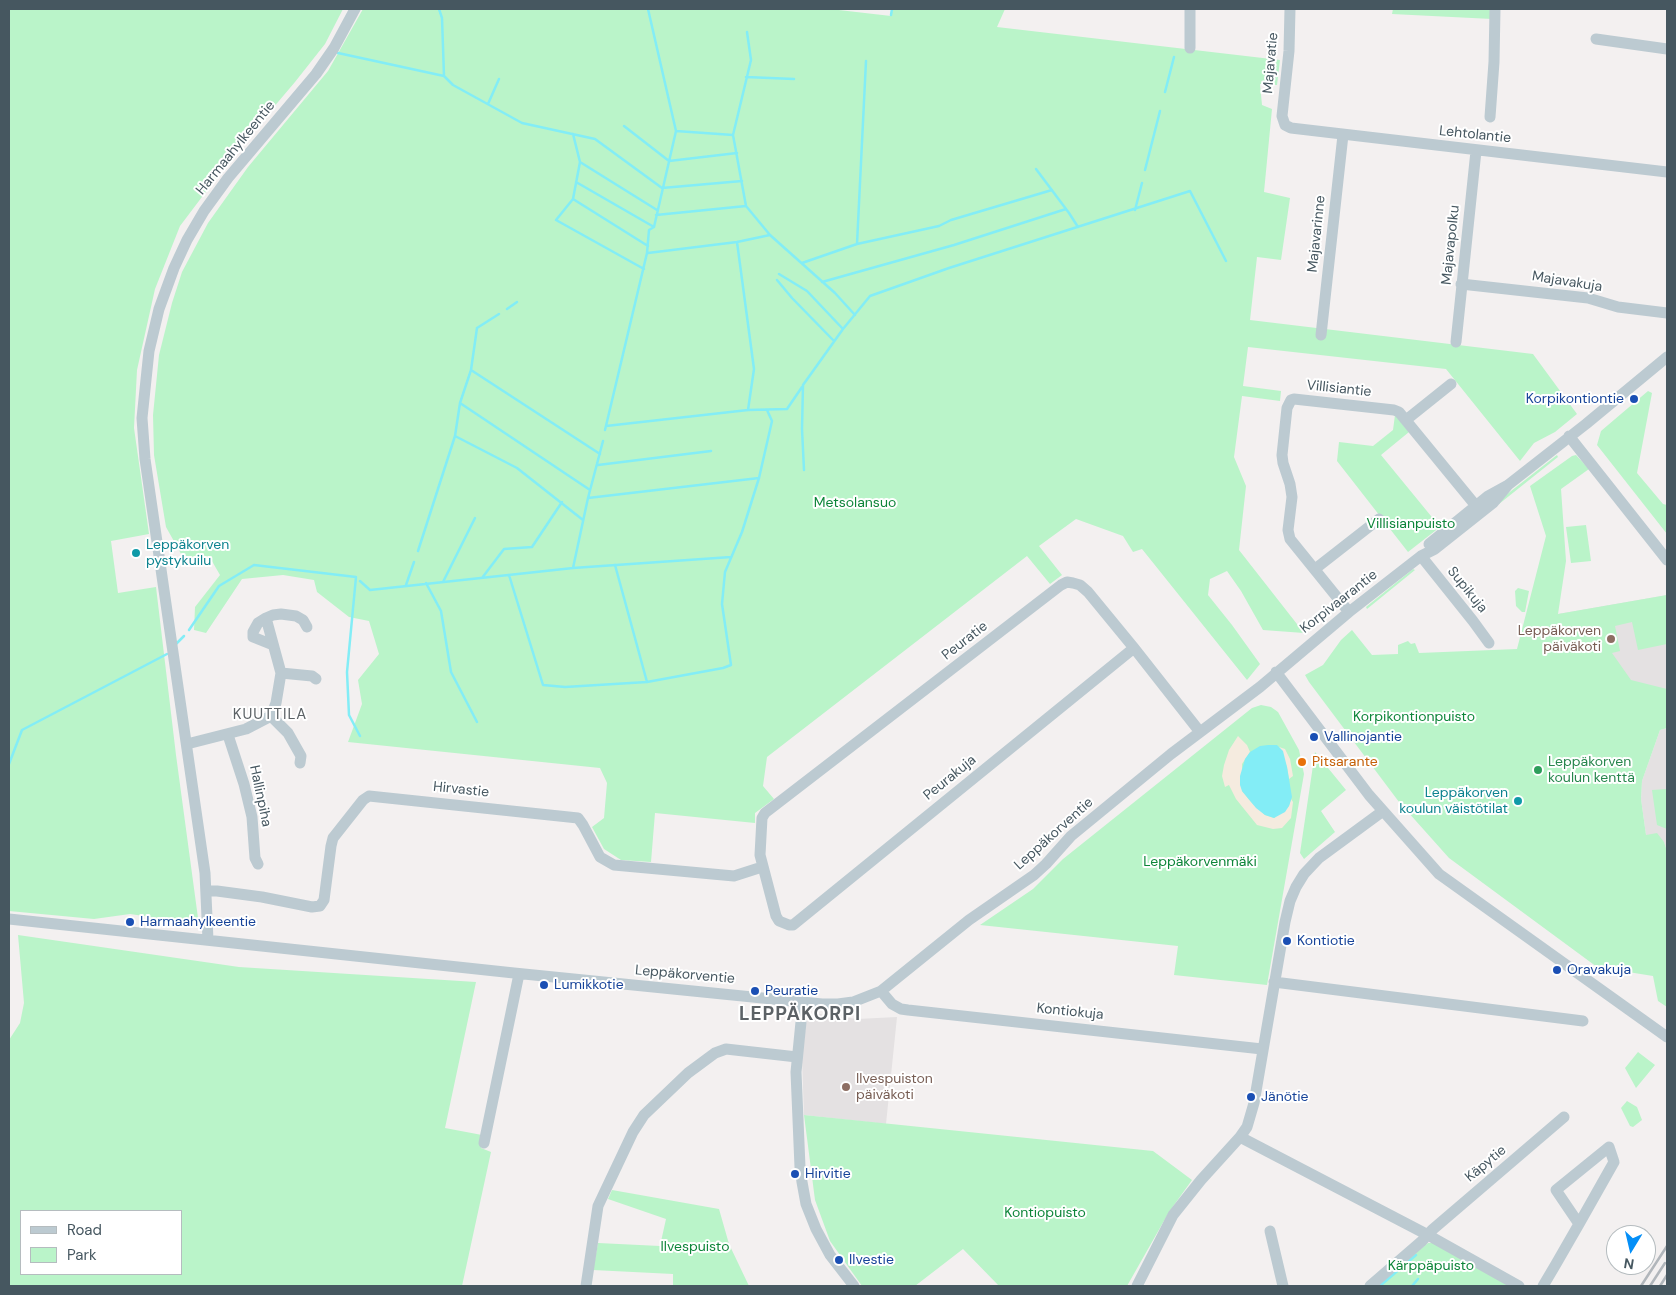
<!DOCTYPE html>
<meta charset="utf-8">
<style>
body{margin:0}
#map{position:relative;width:1676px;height:1295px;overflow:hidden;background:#f3f0f0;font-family:"DM Sans",sans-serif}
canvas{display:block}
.frame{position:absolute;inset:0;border:10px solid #465760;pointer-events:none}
.legend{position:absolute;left:20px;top:1210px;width:162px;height:65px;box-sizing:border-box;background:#fff;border:1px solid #b5bcbf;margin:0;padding:6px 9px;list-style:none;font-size:15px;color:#465760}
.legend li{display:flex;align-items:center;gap:10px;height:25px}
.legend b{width:25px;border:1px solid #b5bcbf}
.north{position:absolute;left:1606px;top:1225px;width:50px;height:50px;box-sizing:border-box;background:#fff;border:1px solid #b5bcbf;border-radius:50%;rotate:189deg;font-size:14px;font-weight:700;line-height:20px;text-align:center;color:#465760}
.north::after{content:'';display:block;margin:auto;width:18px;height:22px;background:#058ff7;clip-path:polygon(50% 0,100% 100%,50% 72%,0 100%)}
</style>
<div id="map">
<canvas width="1676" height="1295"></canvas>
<div class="frame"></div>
<ul class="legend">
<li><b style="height:6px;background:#bccad1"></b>Road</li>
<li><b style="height:14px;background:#baf4c9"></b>Park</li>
</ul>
<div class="north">N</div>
</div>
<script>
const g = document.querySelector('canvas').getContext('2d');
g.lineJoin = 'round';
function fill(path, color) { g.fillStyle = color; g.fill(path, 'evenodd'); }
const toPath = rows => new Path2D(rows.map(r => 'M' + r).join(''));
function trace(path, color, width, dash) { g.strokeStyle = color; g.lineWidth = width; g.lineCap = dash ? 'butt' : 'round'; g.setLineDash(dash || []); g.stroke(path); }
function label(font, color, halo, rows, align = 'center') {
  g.font = font + ' "DM Sans",sans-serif'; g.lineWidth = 4; g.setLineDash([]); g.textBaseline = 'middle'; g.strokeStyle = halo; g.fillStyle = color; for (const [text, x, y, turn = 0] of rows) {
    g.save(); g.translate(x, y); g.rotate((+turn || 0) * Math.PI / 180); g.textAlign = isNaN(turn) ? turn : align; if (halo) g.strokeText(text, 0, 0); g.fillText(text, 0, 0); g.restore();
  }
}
fill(toPath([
 [1667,595,1667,703,1550,664,1558,614],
 [1667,728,1667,851,1664,842,1646,835,1641,799,1642,781,1660,730],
 [819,1014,857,1019,897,1017,886,1124,804,1115,802,1059,806,1023,811,1017]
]), '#e4e1e2');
fill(toPath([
 [9,9,343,9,325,44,295,82,239,148,180,226,155,289,137,370,134,428,149,534,111,541,118,593,156,587,176,755,198,918,185,922,130,914,94,919,9,911],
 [363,9,830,9,891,16,893,9,1005,9,997,27,1280,60,1277,85,1260,84,1262,105,1272,109,1264,192,1290,198,1281,260,1257,257,1250,320,1533,354,1577,414,1555,432,1534,443,1520,461,1446,369,1248,347,1243,386,1281,391,1280,401,1242,396,1234,457,1246,486,1239,550,1304,633,1263,630,1241,591,1227,571,1210,579,1208,595,1232,625,1260,664,1247,680,1142,549,1133,552,1123,536,1076,519,1039,546,1062,575,1050,584,1027,556,767,757,763,786,774,799,755,813,755,823,655,813,651,862,621,860,604,849,592,827,604,818,607,783,600,768,348,742,362,704,358,680,379,654,369,621,349,617,317,592,314,580,283,575,242,579,206,633,194,630,195,607,220,575,209,556,185,561,166,527,154,455,153,415,159,355,172,303,182,272,208,223,248,167,328,71],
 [1393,9,1492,9,1492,19,1392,14],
 [1648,391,1652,393,1637,473,1663,504,1667,505,1667,534,1597,445,1601,431],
 [1395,415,1409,432,1381,455,1440,527,1408,552,1337,461,1339,442,1373,446,1393,430],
 [1557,455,1558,457,1499,504,1497,502],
 [1576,455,1589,469,1561,489,1566,561,1558,614,1667,595,1667,644,1638,650,1632,622,1615,626,1620,651,1612,653,1631,680,1667,689,1667,728,1660,730,1642,781,1641,799,1646,835,1657,833,1664,842,1667,851,1667,1007,1658,1001,1653,976,1597,967,1449,858,1399,802,1309,682,1305,675,1323,665,1341,640,1352,630,1372,655,1398,654,1398,645,1408,641,1411,644,1415,643,1419,653,1517,649,1546,536,1530,486,1572,456],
 [1586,525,1591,561,1571,563,1566,527],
 [1413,569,1415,570,1367,609,1366,607],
 [1518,588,1529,591,1525,612,1522,612,1516,606,1515,591],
 [1261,705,1271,707,1278,712,1299,750,1304,774,1267,985,1174,975,1178,946,980,925,1033,889,1063,859,1252,708],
 [1315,752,1346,790,1321,811,1335,832,1304,859,1300,853],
 [1667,789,1667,829,1657,825,1652,790],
 [18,935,239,967,476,982,445,1128,482,1135,481,1148,491,1152,462,1286,9,1286,9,1040,20,1023,24,1003],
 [21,1211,181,1211,181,1274,21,1274],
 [1638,1052,1655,1065,1636,1088,1625,1068],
 [1627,1101,1637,1107,1642,1120,1633,1127,1630,1126,1621,1108],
 [804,1115,1153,1151,1192,1180,1169,1212,1127,1286,999,1286,963,1249,915,1286,862,1286,830,1241,815,1200],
 [612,1190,719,1209,729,1244,749,1286,673,1286,673,1274,593,1270,598,1243,660,1246,666,1219,608,1199],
 [1428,1243,1433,1243,1509,1286,1376,1286]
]), '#baf4c9');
fill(toPath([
 [1238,736,1247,745,1250,752,1242,764,1242,791,1251,802,1265,815,1274,818,1289,806,1291,799,1293,802,1291,818,1282,828,1273,829,1257,825,1236,799,1229,785,1225,787,1222,776,1224,765,1229,750],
 [1279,747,1285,749,1290,759,1293,776,1289,779,1287,767]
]), '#f5ebdf');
fill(toPath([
 [1268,745,1277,745,1283,751,1287,767,1292,797,1289,806,1285,812,1274,818,1265,815,1256,808,1242,791,1240,785,1240,776,1245,759,1250,752,1260,746]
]), '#83edf6');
trace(toPath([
 [439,9,442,18,444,76],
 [891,15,892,9],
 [747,32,751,60,733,135,746,206,770,235,835,293,855,315],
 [338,53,444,76,453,85,522,123,595,139,662,188,742,181],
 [746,77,794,79],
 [1165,92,1174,57],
 [488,104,499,79],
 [624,126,669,161,737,153],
 [676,131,733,135],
 [573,134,580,162,573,199,556,220,644,269],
 [580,162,657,210],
 [1036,169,1069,213,1078,227],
 [1145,170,1160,111],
 [576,182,654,227],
 [573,199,648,246],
 [1135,210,1142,183],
 [656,215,746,206],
 [737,242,754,369,748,410],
 [857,244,866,61],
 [648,253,737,242,770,235],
 [802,263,857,244,939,226,951,220,1052,190],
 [779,274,807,291,843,329],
 [777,280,792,298,834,341],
 [822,282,954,245,1066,209],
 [507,309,517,302],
 [471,370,600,454],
 [460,403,590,490],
 [606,426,748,410,787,409,802,387],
 [605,430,647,253,649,230,654,227,676,131,648,9],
 [455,436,517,468,583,520],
 [598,465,711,451],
 [804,470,802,429,803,385,843,329,870,296,949,268,1190,191,1226,261],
 [588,498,759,478],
 [418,551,455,436,460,403,471,370,477,328,499,314],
 [615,565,647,682],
 [573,568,588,498,603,441],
 [509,575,543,685,565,687,647,682,723,668,731,665,722,604,725,572,742,532,759,478,772,421,767,410],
 [482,578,504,549,532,547,562,502],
 [360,581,370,590,573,568,731,557],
 [443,582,475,518],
 [426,583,441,611,451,672,477,722],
 [406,585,414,562],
 [189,630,219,586,254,565,356,577,347,672,349,715,360,736],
 [176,644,184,636],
 [9,764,22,730,167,654],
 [1381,1285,1416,1255],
 [1412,1286,1418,1279]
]), '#83edf6', 2.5);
trace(toPath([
 [1290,9,1289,51,1282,116,1285,125,1291,128,1667,172],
 [1596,39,1667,49],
 [1190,48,1190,9],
 [1490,117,1494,62,1495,9],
 [1461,284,1588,298,1618,307,1667,313],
 [1321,335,1343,135],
 [1456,342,1476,151],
 [1406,420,1451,384],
 [1569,436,1667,560],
 [1429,544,1488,496,1508,485,1586,424,1667,357],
 [1421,556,1473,621,1489,643],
 [1315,569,1379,519],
 [1349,612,1290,539,1288,530,1292,497,1290,484,1283,463,1282,455,1287,408,1291,400,1294,399,1394,410,1399,412,1481,512],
 [266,618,258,623,253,632,253,637,273,645],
 [1134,648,793,925,789,925,779,921,776,916,760,855,762,818,765,813,1061,585,1067,582,1073,583,1080,585,1088,592,1134,648,1200,732],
 [1276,672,1369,795,1439,874,1667,1037],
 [281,673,312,676,316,679],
 [271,716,288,733,301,756,300,763],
 [228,735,244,784,252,817,255,858,258,864],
 [187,744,246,729,271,716,276,703,281,673,266,618,273,615,281,614,296,616,303,620,307,627],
 [206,891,217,891,262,897,312,907,320,906,324,900,331,846,333,838,363,800,369,796,578,818,583,825,600,857,614,865,734,876,762,867],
 [9,919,514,973,822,1004,838,1004,853,1002,881,991,969,920,1034,875,1046,864,1071,836,1171,754,1260,687,1349,612,1421,556,1435,549,1493,503,1508,485],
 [208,940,205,873,145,459,142,418,149,351,159,309,174,268,187,240,204,211,228,178,316,74,334,48,355,9],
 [1274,982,1583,1021],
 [881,991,892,1004,901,1009,908,1010,1262,1049],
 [803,1002,796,1072,800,1167,802,1182,806,1204,816,1229,830,1255,854,1286],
 [1240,1137,1428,1235,1519,1286],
 [484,1143,519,974],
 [1270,1231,1283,1286],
 [586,1286,598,1206,633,1132,644,1115,688,1073,715,1053,726,1049,797,1057],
 [1137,1286,1173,1215,1201,1180,1240,1137,1247,1127,1254,1103,1285,922,1290,901,1296,887,1304,874,1319,858,1383,811],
 [1370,1286,1422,1241,1432,1230,1564,1117],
 [1543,1286,1556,1264,1579,1224,1614,1162,1609,1147,1556,1190,1579,1224]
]), '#bccad1', 11);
trace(toPath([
 [1641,1286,1667,1246],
 [1650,1286,1665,1263],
 [1660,1286,1667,1275]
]), '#b1b6bb', 2.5);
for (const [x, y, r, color] of [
 [1634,399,5,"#1a4fb4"],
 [136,553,5,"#0f9aa8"],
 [1611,639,5,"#8d6e63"],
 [1314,737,5,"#1a4fb4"],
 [1302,762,5,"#e8710a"],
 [1538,770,5,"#2e9e5b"],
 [1518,801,5,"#0f9aa8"],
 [130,922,5,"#1a4fb4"],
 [1287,941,5,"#1a4fb4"],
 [1557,970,5,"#1a4fb4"],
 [544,985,5,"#1a4fb4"],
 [755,991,5,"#1a4fb4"],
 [846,1087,5,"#8d6e63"],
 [1251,1097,5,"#1a4fb4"],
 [795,1174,5,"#1a4fb4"],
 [839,1260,5,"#1a4fb4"]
]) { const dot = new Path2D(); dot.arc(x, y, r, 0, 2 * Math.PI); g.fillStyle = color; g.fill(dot); trace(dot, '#fff', 2); }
label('14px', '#465760', '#fff', [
 ["Majavatie",1271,63,-85],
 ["Lehtolantie",1475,135,6],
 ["Harmaahylkeentie",236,148,-51],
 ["Majavarinne",1317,234,-84],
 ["Majavapolku",1451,245,-84],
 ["Majavakuja",1567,282,9],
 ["Villisiantie",1339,389,6],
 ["Supikuja",1467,590,51],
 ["Korpivaarantie",1339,602,-38],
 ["Peuratie",965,641,-38],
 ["Peurakuja",950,778,-39],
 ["Hirvastie",461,790,6],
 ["Hallinpiha",260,796,78],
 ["Leppäkorventie",1054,834,-42],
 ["Leppäkorventie",685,975,5],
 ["Kontiokuja",1070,1012,6],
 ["Käpytie",1486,1164,-40]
]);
label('14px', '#164399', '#fff', [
 ["Korpikontiontie",1624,399,"right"],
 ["Vallinojantie",1324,737],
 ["Harmaahylkeentie",140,922],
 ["Kontiotie",1297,941],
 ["Oravakuja",1567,970],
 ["Lumikkotie",554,985],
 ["Peuratie",765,991],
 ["Jänötie",1261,1097],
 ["Hirvitie",805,1174],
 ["Ilvestie",849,1260]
], 'left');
label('14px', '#0d8539', '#fff', [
 ["Metsolansuo",855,503],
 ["Villisianpuisto",1411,524],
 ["Korpikontionpuisto",1414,717],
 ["Leppäkorvenmäki",1200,862],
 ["Kontiopuisto",1045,1213],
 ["Ilvespuisto",695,1247],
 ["Kärppäpuisto",1431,1266]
]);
label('14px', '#0d838f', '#fff', [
 ["Leppäkorven",146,545],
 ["pystykuilu",146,561],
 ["Leppäkorven",1508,793,"right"],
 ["koulun väistötilat",1508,809,"right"]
], 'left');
label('14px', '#785e54', '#fff', [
 ["Leppäkorven",1601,631],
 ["päiväkoti",1601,647],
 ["Ilvespuiston",856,1079,"left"],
 ["päiväkoti",856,1095,"left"]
], 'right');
label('14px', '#c56008', '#fff', [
 ["Pitsarante",1312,762]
], 'left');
label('14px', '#27864d', '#fff', [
 ["Leppäkorven",1548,762],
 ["koulun kenttä",1548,778]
], 'left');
g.letterSpacing = '1px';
label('15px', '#5c6266', '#fff', [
 ["KUUTTILA",270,715]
]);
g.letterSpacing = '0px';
g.letterSpacing = '1px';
label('bold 19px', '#5c6266', '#fff', [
 ["LEPPÄKORPI",800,1015]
]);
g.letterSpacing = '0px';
</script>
